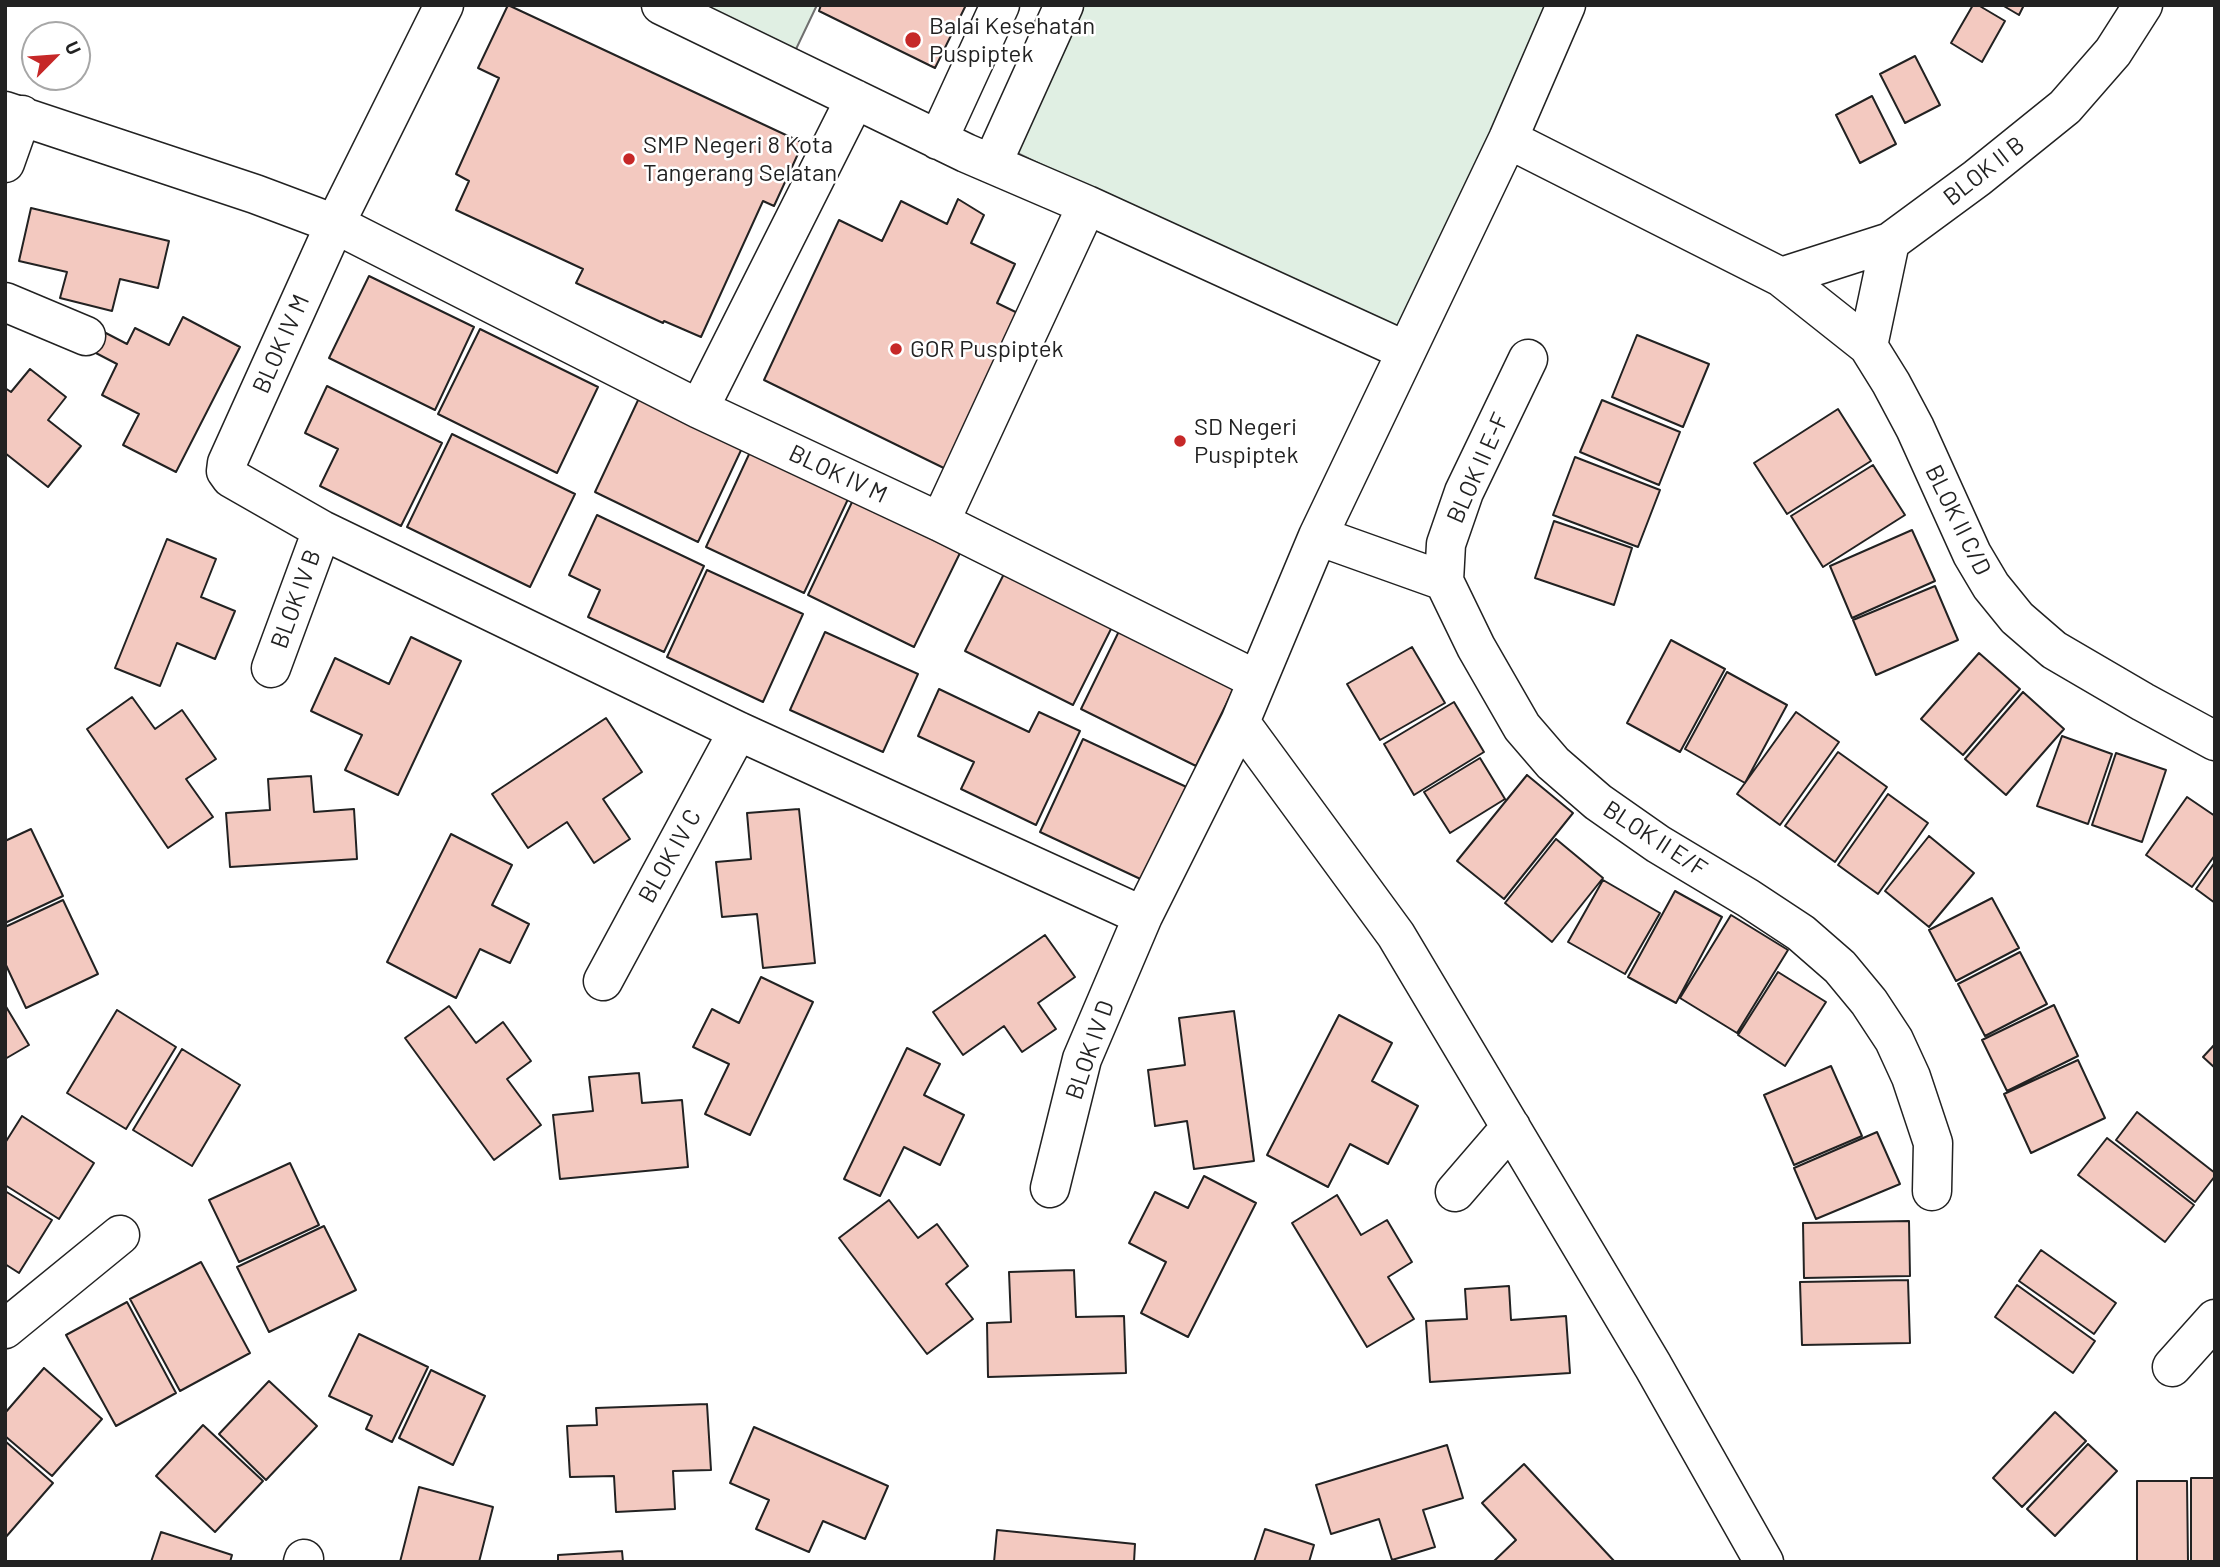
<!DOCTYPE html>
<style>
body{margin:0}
#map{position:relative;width:2220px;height:1567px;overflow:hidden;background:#fff;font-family:Barlow,sans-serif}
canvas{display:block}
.frame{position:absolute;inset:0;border:7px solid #222;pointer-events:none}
.north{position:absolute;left:21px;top:21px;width:70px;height:70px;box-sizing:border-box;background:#fff;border:2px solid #a7a7a7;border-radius:50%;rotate:65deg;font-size:19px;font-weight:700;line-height:28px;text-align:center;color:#222}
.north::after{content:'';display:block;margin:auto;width:24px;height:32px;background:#c62828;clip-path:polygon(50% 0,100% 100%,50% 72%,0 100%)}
</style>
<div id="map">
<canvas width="2220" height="1567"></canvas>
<div class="frame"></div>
<div class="north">U</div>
</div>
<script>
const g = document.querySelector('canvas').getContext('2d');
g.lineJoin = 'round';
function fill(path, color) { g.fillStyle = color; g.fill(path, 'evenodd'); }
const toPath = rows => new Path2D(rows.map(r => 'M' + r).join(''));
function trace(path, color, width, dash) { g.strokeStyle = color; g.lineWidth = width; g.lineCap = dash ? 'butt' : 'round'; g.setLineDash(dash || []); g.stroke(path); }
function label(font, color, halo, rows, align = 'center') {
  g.font = font + ' Barlow,sans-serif'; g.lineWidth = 5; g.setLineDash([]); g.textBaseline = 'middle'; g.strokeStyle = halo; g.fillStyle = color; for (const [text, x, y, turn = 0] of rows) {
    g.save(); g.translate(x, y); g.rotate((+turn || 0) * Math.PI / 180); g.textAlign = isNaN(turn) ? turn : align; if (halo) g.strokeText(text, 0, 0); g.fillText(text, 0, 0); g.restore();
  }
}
const green = toPath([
 [660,5,817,5,787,68,660,5],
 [1078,5,1556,5,1397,338,1009,149,1078,5]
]);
fill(green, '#e0efe3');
trace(green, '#6f6f6f', 2);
const building = toPath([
 [508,5,803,143,774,206,763,201,701,337,664,321,663,323,576,283,583,269,456,210,469,181,456,174,499,78,478,68,508,5],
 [821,5,966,5,935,68,819,11,821,5],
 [1973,5,1978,5,2005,21,1982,62,1951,43,1973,5],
 [2002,5,2024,5,2019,15,2002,5],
 [1915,56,1940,105,1905,123,1880,74,1915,56],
 [1872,96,1896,144,1860,163,1836,115,1872,96],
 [958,199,984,215,971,243,1015,264,997,303,1028,318,954,473,764,380,839,220,882,241,901,201,947,224,958,199],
 [31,208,169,241,158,288,120,279,112,311,60,298,67,272,19,261,31,208],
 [369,276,474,327,435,410,329,358,369,276],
 [183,317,240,347,176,472,123,445,139,414,102,395,117,364,92,351,102,331,127,344,135,328,169,345,183,317],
 [480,329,598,387,557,473,438,414,480,329],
 [1637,335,1709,364,1683,427,1612,397,1637,335],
 [30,369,66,397,48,420,81,446,48,487,5,453,5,388,11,392,30,369],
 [327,386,442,443,401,526,320,486,338,449,305,433,327,386],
 [640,396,743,446,698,542,595,492,640,396],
 [1602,400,1680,432,1659,485,1580,452,1602,400],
 [1838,409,1871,461,1787,514,1754,463,1838,409],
 [452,434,575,494,530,587,407,527,452,434],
 [751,450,849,497,804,593,706,547,751,450],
 [1575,457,1660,490,1638,547,1553,515,1575,457],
 [1873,465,1905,515,1823,567,1791,516,1873,465],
 [853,500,960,553,914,647,808,595,853,500],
 [597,515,704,566,664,652,588,617,600,590,569,575,597,515],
 [1554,521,1632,548,1614,605,1535,578,1554,521],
 [1912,530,1935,581,1852,618,1830,566,1912,530],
 [167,539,216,559,201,597,235,611,215,659,177,643,160,686,115,668,167,539],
 [1010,562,1117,617,1073,705,965,651,1010,562],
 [707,570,803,614,763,702,667,657,707,570],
 [1935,586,1958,640,1876,675,1853,620,1935,586],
 [1122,625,1237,682,1196,766,1081,709,1122,625],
 [825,632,918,674,883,752,790,710,825,632],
 [411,637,461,661,398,795,345,770,362,735,311,711,335,658,389,684,411,637],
 [1671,640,1725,669,1680,752,1627,723,1671,640],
 [1412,647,1445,703,1380,740,1347,684,1412,647],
 [1979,653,2020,689,1963,755,1921,719,1979,653],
 [1727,672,1787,705,1745,783,1685,749,1727,672],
 [939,689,1029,732,1039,712,1080,731,1036,825,961,789,974,762,918,736,939,689],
 [2023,692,2064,729,2006,795,1965,759,2023,692],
 [132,697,155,729,182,710,216,759,186,779,213,817,168,848,87,729,132,697],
 [1454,702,1484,752,1414,795,1384,744,1454,702],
 [1796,712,1839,742,1780,825,1737,794,1796,712],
 [606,718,642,772,603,799,630,839,594,863,567,822,528,848,492,794,606,718],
 [2062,736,2112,754,2088,824,2037,806,2062,736],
 [1083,739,1193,790,1149,883,1040,832,1083,739],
 [1838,752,1887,787,1835,862,1785,826,1838,752],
 [2116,753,2166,770,2142,842,2092,825,2116,753],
 [1480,758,1505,799,1450,833,1424,792,1480,758],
 [1527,775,1573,813,1504,899,1457,861,1527,775],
 [311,776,314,812,354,809,357,859,230,867,226,813,270,810,268,779,311,776],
 [1888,794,1928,823,1878,894,1838,865,1888,794],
 [2187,797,2215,816,2215,855,2192,887,2146,855,2187,797],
 [799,809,815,963,763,968,757,914,722,917,716,862,751,859,747,813,799,809],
 [31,829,63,896,5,923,5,841,31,829],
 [451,834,512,865,492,905,529,924,510,963,480,949,456,998,387,962,451,834],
 [1929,836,1974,873,1929,927,1885,891,1929,836],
 [1556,839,1603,878,1552,942,1505,903,1556,839],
 [2215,862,2215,903,2196,889,2215,862],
 [1603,880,1660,913,1625,974,1568,942,1603,880],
 [1675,891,1722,917,1676,1003,1628,977,1675,891],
 [1992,898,2019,948,1956,981,1929,930,1992,898],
 [63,900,98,974,26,1008,5,963,5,927,63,900],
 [1731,915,1788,950,1737,1033,1680,998,1731,915],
 [1045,935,1075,977,1038,1003,1056,1029,1022,1052,1004,1026,963,1055,933,1012,1045,935],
 [2020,952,2047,1004,1985,1036,1958,984,2020,952],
 [1778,972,1826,1002,1785,1066,1738,1035,1778,972],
 [761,977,813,1002,750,1135,705,1114,729,1064,693,1047,712,1009,739,1023,761,977],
 [5,1005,29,1045,5,1059,5,1005],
 [2054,1005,2078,1056,2007,1091,1982,1040,2054,1005],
 [449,1006,476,1043,503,1022,531,1061,507,1079,541,1125,494,1160,405,1038,449,1006],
 [117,1010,176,1047,126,1129,67,1093,117,1010],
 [1234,1011,1254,1161,1194,1169,1187,1121,1155,1126,1148,1070,1185,1065,1179,1018,1234,1011],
 [1339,1015,1392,1043,1372,1081,1418,1106,1388,1164,1350,1144,1328,1187,1267,1155,1339,1015],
 [2215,1044,2215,1068,2203,1057,2215,1044],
 [907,1048,940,1064,924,1095,964,1115,940,1165,904,1147,880,1196,844,1179,907,1048],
 [182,1049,240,1085,192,1166,133,1130,182,1049],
 [2078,1060,2105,1118,2031,1153,2004,1094,2078,1060],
 [1831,1066,1862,1136,1794,1165,1764,1095,1831,1066],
 [639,1073,642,1103,682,1100,688,1167,560,1179,553,1115,593,1111,589,1077,639,1073],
 [2137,1112,2215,1173,2215,1176,2195,1202,2116,1140,2137,1112],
 [22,1116,94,1163,59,1219,5,1185,5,1143,22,1116],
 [1877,1132,1900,1184,1816,1219,1794,1168,1877,1132],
 [2107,1138,2194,1205,2165,1242,2078,1175,2107,1138],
 [290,1163,319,1225,239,1262,209,1200,290,1163],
 [1204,1176,1256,1203,1188,1337,1141,1313,1166,1262,1129,1243,1155,1192,1188,1208,1204,1176],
 [5,1191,52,1220,19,1273,5,1264,5,1191],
 [1337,1195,1361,1235,1387,1220,1412,1262,1388,1277,1414,1319,1367,1347,1292,1223,1337,1195],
 [889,1200,918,1238,937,1224,968,1266,946,1284,973,1319,927,1354,839,1238,889,1200],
 [1909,1221,1910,1276,1804,1278,1803,1223,1909,1221],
 [324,1226,356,1290,269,1332,237,1267,324,1226],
 [2041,1250,2116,1303,2094,1334,2019,1281,2041,1250],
 [201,1262,250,1353,180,1391,130,1299,201,1262],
 [1074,1270,1076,1317,1124,1316,1126,1373,988,1377,987,1323,1011,1322,1009,1272,1074,1270],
 [1908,1280,1910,1343,1802,1345,1800,1282,1908,1280],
 [2017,1285,2095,1341,2073,1373,1995,1317,2017,1285],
 [1509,1286,1511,1320,1566,1316,1570,1373,1430,1382,1426,1321,1467,1319,1465,1289,1509,1286],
 [127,1302,176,1393,116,1426,66,1335,127,1302],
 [359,1334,428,1367,392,1442,366,1429,372,1416,329,1396,359,1334],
 [44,1368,102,1419,52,1476,5,1436,5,1413,44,1368],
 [431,1370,485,1396,453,1465,399,1438,431,1370],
 [269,1381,317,1426,266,1480,219,1434,269,1381],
 [707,1404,711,1470,673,1471,675,1509,616,1512,614,1476,570,1477,567,1426,597,1425,596,1408,707,1404],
 [2055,1412,2086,1441,2022,1507,1993,1478,2055,1412],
 [203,1425,263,1481,215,1532,156,1476,203,1425],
 [754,1427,888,1486,865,1539,823,1521,809,1552,756,1529,769,1500,730,1483,754,1427],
 [5,1441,53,1483,5,1538,5,1441],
 [2088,1444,2117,1471,2055,1536,2027,1509,2088,1444],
 [1447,1445,1463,1498,1423,1510,1435,1547,1392,1560,1379,1519,1331,1534,1316,1485,1447,1445],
 [1524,1464,1615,1562,1493,1562,1516,1540,1482,1503,1524,1464],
 [2191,1478,2215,1478,2215,1562,2191,1562,2191,1478],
 [2137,1481,2187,1481,2188,1562,2137,1562,2137,1481],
 [419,1487,493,1507,479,1562,400,1562,419,1487],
 [1265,1529,1314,1545,1309,1562,1254,1562,1265,1529],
 [997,1530,1135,1544,1134,1562,994,1562,997,1530],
 [161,1532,232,1555,230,1562,151,1562,161,1532],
 [622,1551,623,1562,558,1562,558,1555,622,1551]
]);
fill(building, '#f3c9c0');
trace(building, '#222', 2);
const minor = toPath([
 [444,5,335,224,227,463,226,471,231,478,322,530,738,731,1143,916],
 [661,5,966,153,1087,205,1406,351],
 [1566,5,1508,139,1318,536,1240,722,1396,935,1653,1366,1764,1562],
 [5,111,255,194,335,224,699,409,940,522,1257,680],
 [1508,139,1781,277,1868,346,1891,383,1915,428,1972,554,1991,586,2017,618,2054,650,2143,702,2215,741],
 [938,140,1000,5],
 [5,163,22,115],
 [992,164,1064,5],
 [1781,277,1890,242,1977,178,2065,107,2113,52,2143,5],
 [5,302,86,336],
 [1868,346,1890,242],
 [699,409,855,99],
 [940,522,1087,205],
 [1318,536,1444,581,1476,647,1522,727,1553,763,1598,802,1658,844,1748,898,1801,933,1840,967,1869,1002,1894,1040,1911,1077,1933,1143,1932,1191],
 [1444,581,1446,544,1464,492,1528,359],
 [271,668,322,530],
 [603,981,738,731],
 [1050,1188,1082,1059,1143,916,1240,722],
 [1455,1192,1511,1127],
 [5,1329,120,1235],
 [2172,1367,2215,1319],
 [303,1562,304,1559]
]);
trace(minor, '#222', 41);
trace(minor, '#fff', 38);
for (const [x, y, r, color] of [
 [913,40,9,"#c62828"],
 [629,159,7,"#c62828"],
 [896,349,7,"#c62828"],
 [1180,441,7,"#c62828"]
]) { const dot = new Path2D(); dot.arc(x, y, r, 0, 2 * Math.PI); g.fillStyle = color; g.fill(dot); trace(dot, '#fff', 2.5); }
label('24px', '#222', '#fff', [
 ["Balai Kesehatan",929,26],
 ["Puspiptek",929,54],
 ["SMP Negeri 8 Kota",643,145],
 ["Tangerang Selatan",643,173],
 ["GOR Puspiptek",910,349],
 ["SD Negeri",1194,427],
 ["Puspiptek",1194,455]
], 'left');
label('24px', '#222', '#fff', [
 ["BLOK II B",1984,171,-38],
 ["BLOK IV M",281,344,-66],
 ["BLOK II E-F",1478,468,-66],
 ["BLOK IV M",838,474,25],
 ["BLOK II C/D",1958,520,64],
 ["BLOK IV B",296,599,-70],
 ["BLOK II E/F",1655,839,33],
 ["BLOK IV C",670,856,-61],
 ["BLOK IV D",1090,1050,-71]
]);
</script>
